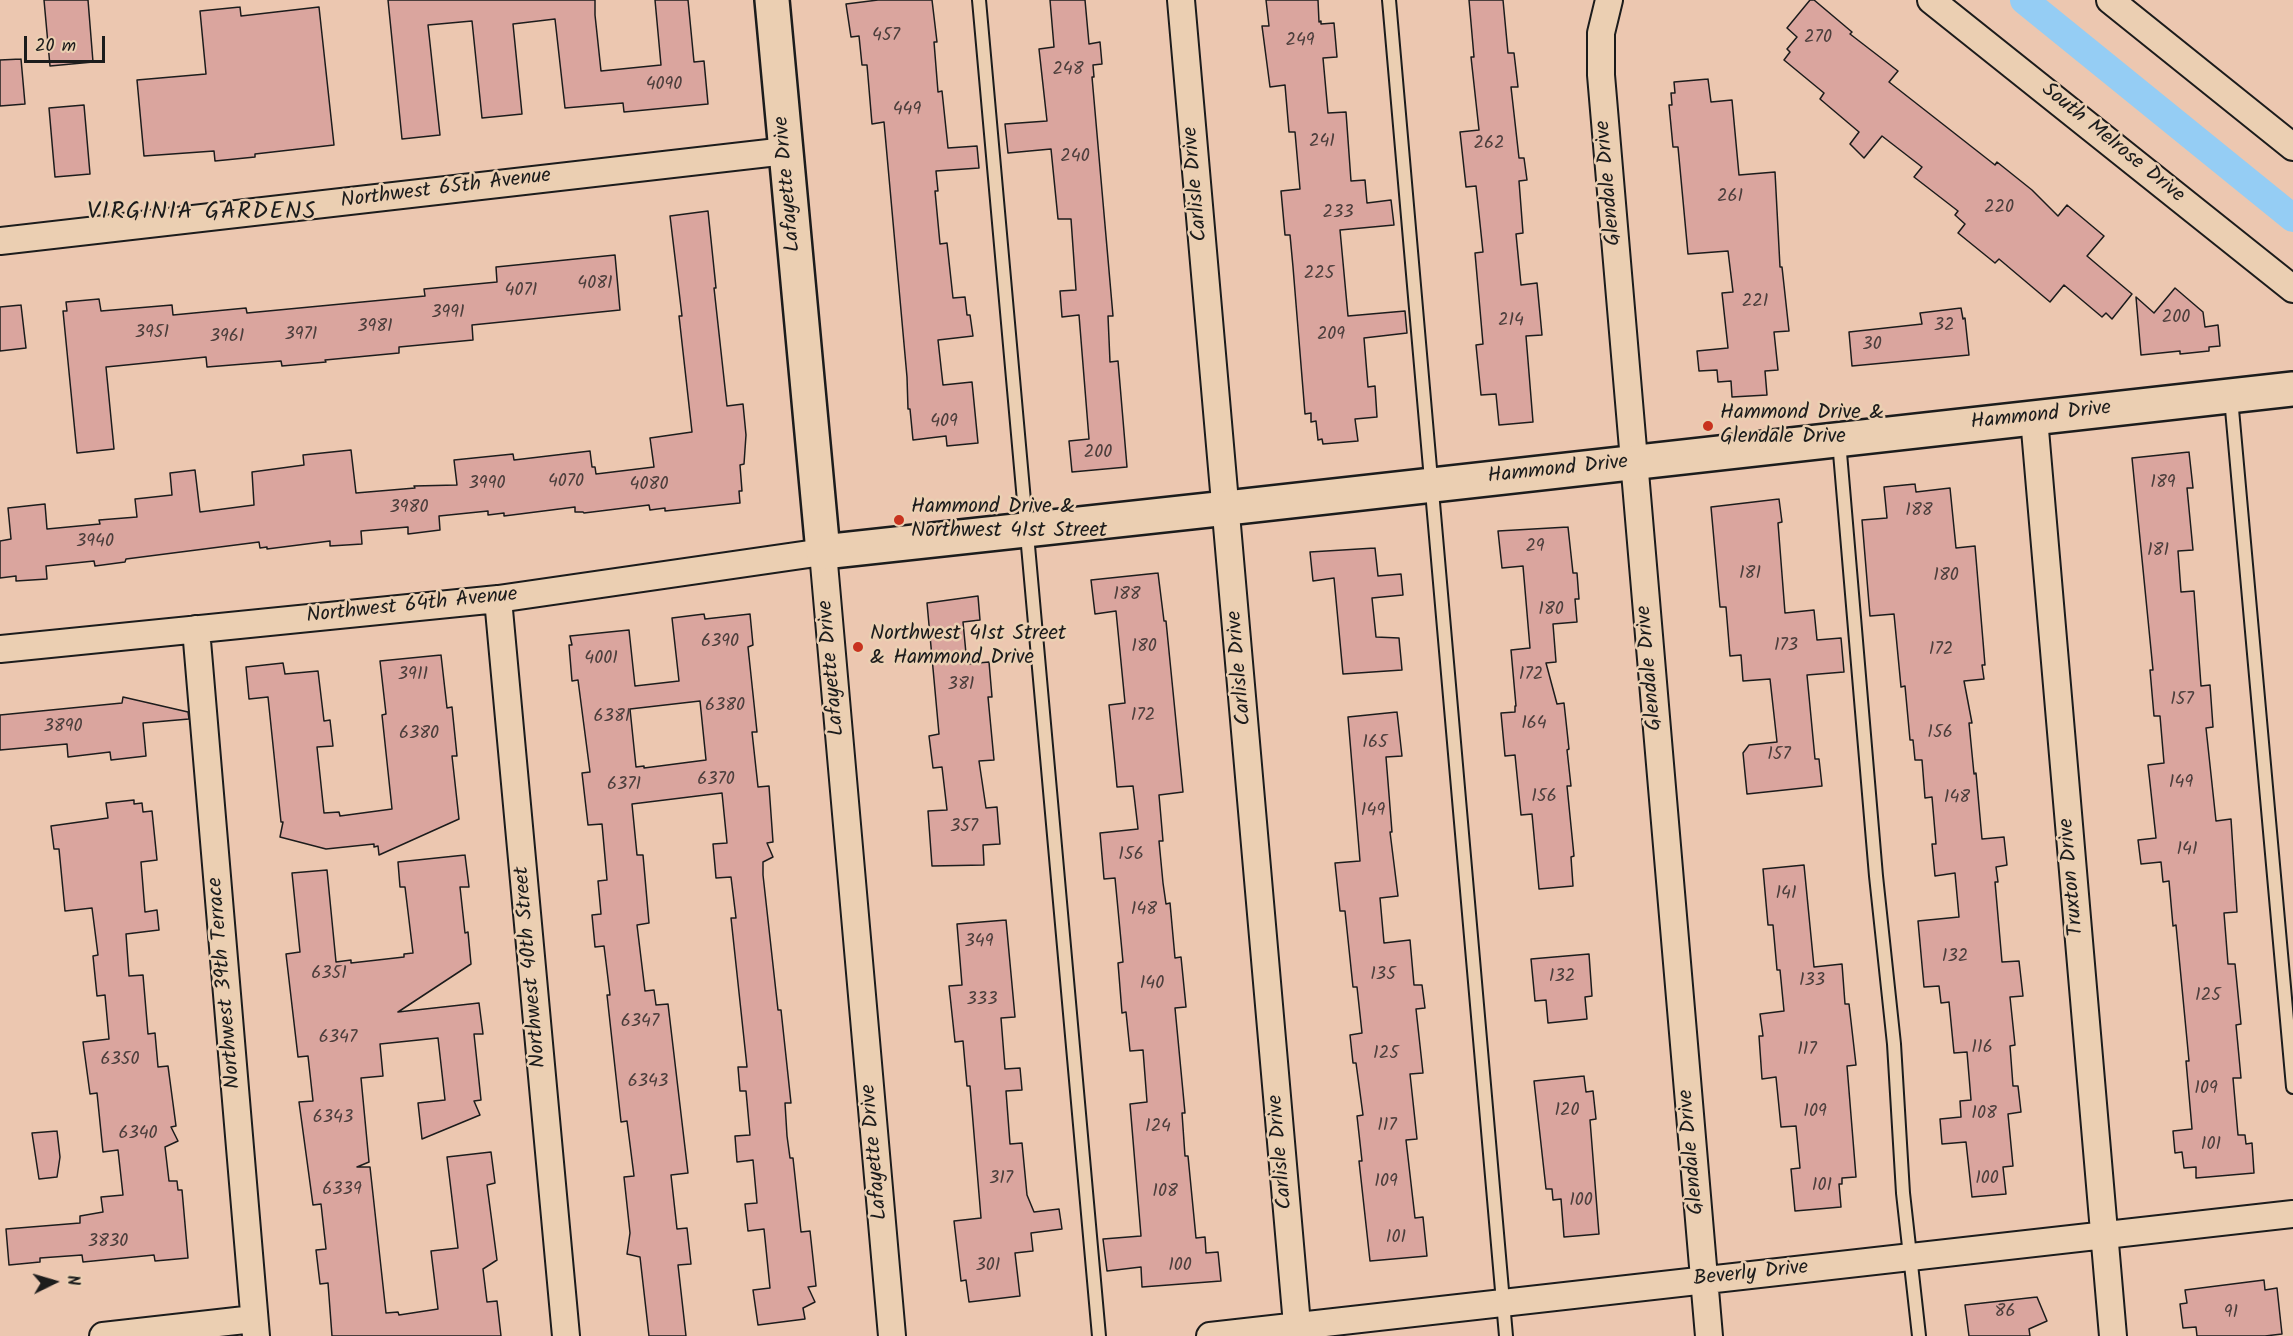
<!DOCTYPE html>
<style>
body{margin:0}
#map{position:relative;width:2293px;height:1336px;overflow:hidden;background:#ecc7b0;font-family:Kalam,sans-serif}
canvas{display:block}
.north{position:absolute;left:24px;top:1252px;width:60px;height:60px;-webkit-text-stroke:4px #ebcfb2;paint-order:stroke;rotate:85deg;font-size:16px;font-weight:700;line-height:24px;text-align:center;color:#1c1c1c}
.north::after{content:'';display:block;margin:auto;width:21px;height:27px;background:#1c1c1c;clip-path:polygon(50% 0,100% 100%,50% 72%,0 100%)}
.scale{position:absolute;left:24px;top:36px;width:81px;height:27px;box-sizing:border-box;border:3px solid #1c1c1c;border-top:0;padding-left:8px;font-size:18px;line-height:21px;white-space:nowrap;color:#1c1c1c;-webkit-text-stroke:4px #ebcfb2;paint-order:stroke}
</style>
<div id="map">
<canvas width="2293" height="1336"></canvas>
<div class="north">N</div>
<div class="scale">20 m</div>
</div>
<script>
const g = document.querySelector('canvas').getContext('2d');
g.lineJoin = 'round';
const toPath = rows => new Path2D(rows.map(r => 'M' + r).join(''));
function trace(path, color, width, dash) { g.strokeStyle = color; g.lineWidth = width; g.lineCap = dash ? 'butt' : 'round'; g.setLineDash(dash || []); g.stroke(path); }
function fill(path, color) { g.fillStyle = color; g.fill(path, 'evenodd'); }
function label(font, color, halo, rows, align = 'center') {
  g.font = font + ' Kalam,sans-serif'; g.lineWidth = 5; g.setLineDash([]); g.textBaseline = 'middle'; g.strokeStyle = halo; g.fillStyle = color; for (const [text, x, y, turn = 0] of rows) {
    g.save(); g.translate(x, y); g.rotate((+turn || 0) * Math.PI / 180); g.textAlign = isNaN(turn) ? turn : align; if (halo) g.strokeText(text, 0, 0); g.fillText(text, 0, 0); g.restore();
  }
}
trace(toPath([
 [2024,0,2293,218]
]), '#95cdf4', 28);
const building = toPath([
 [44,0,88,0,93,62,50,66,44,0],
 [388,0,595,0,595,15,601,71,661,65,655,0,688,0,694,62,704,61,708,104,624,112,623,103,565,108,555,19,513,24,522,114,482,118,472,21,428,25,440,135,402,139,388,0],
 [878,0,932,0,937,42,934,42,938,92,942,91,948,148,977,146,979,168,936,171,938,191,935,191,940,244,947,243,953,298,965,297,967,315,970,315,973,336,938,340,943,385,972,382,978,443,947,446,946,436,913,440,910,409,908,409,907,377,884,122,872,124,867,65,862,65,859,36,851,37,846,4,878,0],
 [1050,0,1085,0,1089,44,1100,42,1102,64,1093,65,1094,77,1092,77,1113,316,1108,316,1110,362,1118,361,1127,467,1072,472,1069,441,1089,439,1079,315,1062,317,1060,291,1076,290,1071,219,1058,219,1051,149,1008,153,1005,124,1047,121,1039,49,1054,47,1050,0],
 [1266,0,1318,0,1319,22,1321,21,1321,24,1334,23,1337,57,1323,58,1328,113,1346,112,1351,181,1365,180,1367,203,1391,200,1394,225,1340,230,1348,316,1405,311,1407,333,1364,338,1368,387,1375,386,1377,417,1355,419,1358,441,1323,444,1322,439,1318,440,1316,421,1311,422,1311,413,1305,414,1293,267,1290,235,1285,235,1281,191,1300,189,1295,132,1289,132,1285,85,1270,87,1262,26,1269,26,1266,0],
 [1469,0,1503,0,1508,53,1514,53,1518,87,1511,87,1519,158,1524,158,1527,180,1519,181,1523,233,1516,234,1521,285,1537,283,1542,335,1526,336,1533,422,1499,425,1496,394,1481,395,1476,345,1483,344,1475,253,1483,252,1476,186,1466,187,1460,132,1479,130,1471,57,1474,57,1469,0],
 [1810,0,1814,0,1852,32,1850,34,1898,71,1889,82,1995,165,1997,162,2032,190,2058,216,2067,205,2104,236,2087,256,2132,294,2112,319,2106,313,2102,317,2064,285,2050,302,1999,259,1995,263,1958,233,1965,224,1955,215,1958,211,1914,177,1922,167,1882,136,1864,158,1850,144,1859,132,1820,99,1824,93,1784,60,1790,52,1787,49,1797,37,1787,28,1810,0],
 [240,7,241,16,319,7,334,145,255,154,255,157,215,161,214,151,144,156,137,80,206,74,200,11,240,7],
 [21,59,25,104,0,106,0,60,21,59],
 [1708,79,1711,102,1732,100,1739,175,1775,172,1780,267,1782,267,1789,331,1774,332,1778,370,1765,371,1767,395,1732,397,1731,381,1718,382,1717,370,1699,371,1697,351,1728,348,1722,293,1733,292,1728,251,1688,254,1678,147,1673,147,1669,105,1672,105,1671,93,1675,93,1674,82,1708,79],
 [84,105,90,174,55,177,49,108,84,105],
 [708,211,716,288,714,288,727,406,743,404,746,435,744,464,740,465,742,491,739,491,740,503,665,511,665,508,650,510,649,505,584,513,583,512,575,512,575,507,504,516,504,513,488,515,488,511,439,516,440,530,408,534,408,527,361,531,362,544,330,546,330,541,267,549,267,547,260,548,259,542,126,559,125,562,95,566,94,561,46,566,47,579,16,581,16,576,0,578,0,541,11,539,8,508,45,504,47,529,100,524,99,520,137,517,135,499,172,495,170,473,195,470,200,512,254,505,252,472,304,465,303,455,351,450,356,493,415,488,414,486,457,485,454,460,513,454,514,460,590,451,592,467,595,467,596,474,654,467,650,438,692,432,679,316,682,316,670,216,708,211],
 [615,255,620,310,472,325,473,340,399,347,399,353,325,360,326,362,282,366,281,361,207,367,206,357,106,367,114,449,77,453,63,311,67,311,66,302,99,299,101,311,172,305,173,315,246,308,247,313,425,296,424,289,497,282,496,267,615,255],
 [2175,288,2203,312,2205,327,2218,325,2220,346,2209,347,2209,351,2180,354,2180,351,2141,355,2136,297,2154,313,2175,288],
 [21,305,26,348,0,351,0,307,21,305],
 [1961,308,1963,319,1965,318,1969,355,1852,366,1849,332,1922,324,1920,313,1961,308],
 [2189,452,2193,488,2187,488,2193,550,2178,551,2181,592,2194,591,2201,686,2210,685,2213,727,2206,728,2216,821,2231,819,2237,912,2224,913,2228,964,2235,964,2241,1024,2236,1025,2241,1078,2233,1078,2238,1135,2245,1135,2246,1144,2252,1143,2254,1173,2196,1178,2196,1167,2184,1168,2182,1152,2175,1153,2173,1131,2192,1129,2186,1061,2189,1061,2176,925,2173,926,2169,881,2163,882,2161,862,2141,864,2138,840,2156,838,2148,765,2164,763,2160,716,2154,716,2150,670,2153,670,2132,458,2189,452],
 [1915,484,1916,492,1950,488,1956,548,1975,546,1985,665,1982,665,1984,679,1964,681,1972,723,1969,723,1974,774,1976,773,1982,839,2004,837,2007,865,1996,867,1998,882,1995,882,2002,962,2019,961,2023,996,2010,997,2015,1045,2010,1046,2013,1086,2018,1086,2021,1112,2008,1114,2013,1166,2003,1167,2006,1194,1972,1197,1966,1142,1942,1144,1940,1119,1961,1117,1960,1101,1971,1100,1967,1052,1954,1053,1949,1002,1941,1003,1939,986,1924,987,1918,921,1959,917,1955,873,1935,876,1932,844,1936,844,1932,797,1925,798,1922,760,1915,760,1913,740,1910,740,1905,686,1901,687,1894,614,1870,616,1862,520,1887,518,1884,487,1915,484],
 [1779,499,1782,522,1778,523,1785,613,1814,610,1817,640,1841,638,1844,672,1807,675,1815,759,1819,759,1822,786,1747,794,1743,753,1749,745,1777,742,1770,679,1743,681,1741,655,1730,656,1726,607,1720,607,1711,507,1779,499],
 [1568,527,1573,573,1577,573,1579,599,1575,599,1577,622,1553,624,1556,662,1546,663,1557,704,1564,703,1569,749,1567,750,1571,786,1567,786,1574,856,1571,857,1573,886,1539,889,1532,814,1521,815,1515,755,1505,756,1501,713,1515,712,1515,706,1516,706,1511,650,1530,648,1523,566,1502,568,1498,531,1568,527],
 [1375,548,1378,576,1401,574,1403,595,1372,598,1376,637,1399,638,1402,670,1343,674,1334,578,1313,581,1310,552,1375,548],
 [1158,573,1164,621,1166,621,1183,792,1159,795,1163,841,1159,841,1163,883,1166,904,1170,903,1175,958,1181,957,1186,1007,1175,1008,1185,1113,1182,1113,1185,1156,1188,1156,1196,1238,1205,1237,1206,1253,1218,1252,1221,1281,1142,1287,1141,1267,1107,1271,1103,1239,1141,1236,1130,1104,1147,1102,1143,1050,1130,1051,1126,1012,1122,1013,1118,963,1123,962,1115,878,1104,879,1100,833,1138,829,1133,786,1117,787,1115,765,1109,705,1125,703,1116,611,1095,614,1091,580,1158,573],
 [978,596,980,620,963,622,967,664,989,662,992,697,988,697,994,760,979,761,986,808,997,807,1000,844,983,845,984,865,932,866,928,811,947,810,942,767,933,768,929,736,939,734,927,603,978,596],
 [704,614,705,619,750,614,753,645,748,647,757,732,752,732,758,787,769,786,773,842,767,843,773,857,763,862,763,875,778,1010,781,1010,791,1103,785,1103,787,1136,790,1158,793,1158,801,1232,810,1231,816,1286,808,1287,815,1302,803,1308,805,1319,758,1325,753,1290,770,1288,764,1229,748,1231,745,1204,757,1203,753,1160,737,1162,735,1136,750,1135,746,1091,740,1091,738,1067,747,1067,731,918,736,918,731,877,716,878,713,844,727,843,722,793,632,804,637,855,643,855,649,923,637,925,645,991,654,990,656,1005,668,1004,688,1173,671,1175,677,1229,687,1228,691,1264,678,1265,686,1336,649,1336,640,1257,627,1254,630,1233,624,1177,634,1176,627,1121,621,1122,607,995,610,995,604,946,595,947,592,915,601,914,598,881,607,880,602,824,588,825,582,773,590,772,578,680,572,681,569,645,572,645,570,636,629,630,635,686,679,681,672,618,704,614],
 [700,701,706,760,644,768,644,766,636,767,630,709,700,701],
 [441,655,447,708,452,707,457,756,452,756,459,819,379,855,378,846,374,847,374,844,326,849,280,837,283,822,281,822,268,697,249,699,246,667,283,663,285,674,318,671,324,721,330,720,333,746,317,747,324,813,339,812,340,816,392,809,382,715,386,714,380,661,441,655],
 [123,697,188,712,189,719,143,723,146,756,111,760,110,752,68,757,67,744,0,750,0,715,122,703,123,697],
 [1397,712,1402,756,1386,757,1392,832,1390,832,1398,896,1380,898,1384,943,1410,940,1414,985,1422,985,1425,1008,1416,1009,1423,1073,1410,1074,1417,1139,1406,1140,1415,1218,1423,1217,1427,1256,1370,1261,1359,1161,1362,1161,1357,1116,1363,1115,1356,1063,1353,1063,1350,1035,1362,1033,1357,987,1353,987,1345,911,1340,911,1335,863,1360,861,1348,717,1397,712],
 [134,800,134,804,142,803,143,812,152,811,157,860,141,862,145,912,157,910,159,930,126,934,129,976,143,975,148,1034,155,1033,158,1067,168,1066,176,1126,171,1127,178,1141,165,1147,169,1181,177,1181,178,1190,182,1190,188,1258,155,1261,154,1255,83,1262,82,1255,40,1258,40,1262,9,1265,6,1229,80,1223,80,1216,103,1212,101,1197,123,1195,118,1150,103,1152,97,1093,90,1094,83,1042,109,1039,105,995,97,996,93,956,98,955,92,908,65,911,59,849,54,849,51,826,108,818,106,803,134,800],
 [465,855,469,887,460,887,465,933,468,932,471,964,398,1012,479,1003,483,1034,474,1034,481,1100,474,1101,480,1115,422,1139,418,1103,445,1100,438,1038,380,1044,383,1076,361,1078,369,1162,357,1167,370,1167,386,1313,398,1312,399,1315,438,1309,431,1251,458,1248,447,1157,491,1152,495,1183,487,1185,497,1260,483,1269,487,1302,497,1301,501,1336,332,1336,328,1283,320,1284,316,1250,326,1249,321,1204,313,1205,299,1102,313,1101,308,1056,298,1057,286,954,300,952,292,873,327,870,336,962,351,960,351,963,404,957,404,954,413,953,405,887,400,887,398,862,465,855],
 [1804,865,1814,967,1842,964,1845,1004,1849,1004,1856,1065,1847,1066,1856,1177,1842,1178,1842,1184,1839,1184,1841,1207,1795,1211,1791,1169,1800,1168,1796,1126,1781,1127,1776,1077,1762,1079,1759,1036,1763,1036,1760,1014,1784,1011,1780,970,1777,970,1773,925,1768,925,1763,869,1804,865],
 [1006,920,1015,1017,1001,1018,1005,1069,1020,1068,1022,1090,1006,1091,1010,1144,1022,1143,1027,1195,1034,1212,1059,1209,1062,1229,1031,1233,1033,1251,1015,1253,1020,1296,969,1302,966,1280,961,1281,954,1221,981,1218,970,1086,967,1086,963,1041,955,1042,949,986,962,985,957,924,1006,920],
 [1589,954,1592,996,1585,997,1587,1019,1548,1023,1546,1000,1535,1001,1531,959,1589,954],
 [1584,1076,1586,1092,1593,1091,1596,1119,1590,1120,1599,1234,1564,1237,1561,1199,1553,1200,1552,1189,1546,1189,1534,1081,1584,1076],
 [57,1131,60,1157,57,1177,39,1179,32,1133,57,1131],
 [2264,1280,2265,1290,2277,1288,2282,1334,2265,1336,2197,1336,2196,1327,2183,1328,2180,1304,2187,1303,2185,1290,2264,1280],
 [2037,1297,2047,1321,2029,1329,2030,1336,1969,1336,1965,1305,2037,1297]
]);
fill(building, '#daa59e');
trace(building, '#1c1c1c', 1.5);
const lane = toPath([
 [979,0,1099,1336],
 [1389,0,1506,1336],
 [2231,398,2293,1087],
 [1839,441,1876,876,1894,1044,1903,1193,1919,1336]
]);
const street = toPath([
 [1181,0,1298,1336],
 [1609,0,1601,33,1601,75,1709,1336],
 [1931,0,2293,289],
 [2110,0,2293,147],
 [0,241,786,151],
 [2034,418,2113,1336],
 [498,599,566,1336],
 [196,629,256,1336],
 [0,649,498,599,823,552,892,1336],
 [103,1336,254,1319],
 [1210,1336,2293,1214]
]);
const secondary = toPath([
 [772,0,823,552,1227,508,2293,389]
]);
trace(lane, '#1c1c1c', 16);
trace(street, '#1c1c1c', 30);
trace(secondary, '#1c1c1c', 38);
trace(lane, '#ebcfb2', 12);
trace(street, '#ebcfb2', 26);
trace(secondary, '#ebcfb2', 33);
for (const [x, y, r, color] of [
 [1708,426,6,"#c8321e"],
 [899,520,6,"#c8321e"],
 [858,647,6,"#c8321e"]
]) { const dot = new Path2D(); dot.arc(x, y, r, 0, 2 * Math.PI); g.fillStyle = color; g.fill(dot); trace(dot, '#ebcfb2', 2); }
label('18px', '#4c3e3c', null, [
 ["457",886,37],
 ["270",1818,39],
 ["249",1300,42],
 ["248",1068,71],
 ["4090",664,86],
 ["449",907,111],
 ["241",1322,143],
 ["262",1489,145],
 ["240",1075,158],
 ["261",1730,198],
 ["220",1999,209],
 ["233",1338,214],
 ["225",1319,275],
 ["4081",595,285],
 ["4071",521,292],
 ["221",1755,303],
 ["3991",448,314],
 ["200",2176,319],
 ["214",1511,322],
 ["32",1944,327],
 ["3981",375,328],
 ["3951",152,334],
 ["3971",301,336],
 ["209",1331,336],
 ["3961",227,338],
 ["30",1872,346],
 ["409",944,423],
 ["200",1098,454],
 ["4070",566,483],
 ["189",2163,484],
 ["3990",487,485],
 ["4080",649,486],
 ["3980",409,509],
 ["188",1919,512],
 ["3940",95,543],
 ["29",1535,548],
 ["181",2158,552],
 ["181",1750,575],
 ["180",1946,577],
 ["188",1127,596],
 ["180",1551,611],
 ["6390",720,643],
 ["173",1786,647],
 ["180",1144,648],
 ["172",1941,651],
 ["4001",601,660],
 ["3911",413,676],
 ["172",1531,676],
 ["381",961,686],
 ["157",2182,701],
 ["6380",725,707],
 ["172",1143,717],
 ["6381",612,718],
 ["164",1534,725],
 ["3890",63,728],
 ["156",1940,734],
 ["6380",419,735],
 ["165",1375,744],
 ["157",1779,756],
 ["6370",716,781],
 ["149",2181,784],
 ["6371",624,786],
 ["156",1544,798],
 ["148",1957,799],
 ["149",1373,812],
 ["357",964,828],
 ["141",2187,851],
 ["156",1131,856],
 ["141",1786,895],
 ["148",1144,911],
 ["349",979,943],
 ["132",1955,958],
 ["6351",329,975],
 ["135",1383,976],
 ["132",1562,978],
 ["133",1812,982],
 ["140",1152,985],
 ["125",2208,997],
 ["333",982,1001],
 ["6347",640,1023],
 ["6347",338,1039],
 ["116",1982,1049],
 ["117",1807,1051],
 ["125",1386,1055],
 ["6350",120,1061],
 ["6343",648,1083],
 ["109",2206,1090],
 ["120",1567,1112],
 ["109",1815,1113],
 ["108",1984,1115],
 ["6343",333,1119],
 ["117",1387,1127],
 ["124",1158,1128],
 ["6340",138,1135],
 ["101",2211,1146],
 ["317",1001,1180],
 ["100",1987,1180],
 ["109",1386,1183],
 ["101",1822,1187],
 ["6339",342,1191],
 ["108",1165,1193],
 ["100",1581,1202],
 ["101",1396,1239],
 ["3830",108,1243],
 ["301",988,1267],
 ["100",1180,1267],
 ["86",2005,1313],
 ["91",2231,1314]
]);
label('21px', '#1c1c1c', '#ebcfb2', [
 ["South Melrose Drive",2112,144,39],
 ["Glendale Drive",1610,183,-95],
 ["Lafayette Drive",789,184,-95],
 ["Carlisle Drive",1197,184,-95],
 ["Northwest 65th Avenue",446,190,-7],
 ["Hammond Drive",2041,417,-6],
 ["Hammond Drive",1558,471,-6],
 ["Northwest 64th Avenue",412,607,-6],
 ["Lafayette Drive",833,668,-95],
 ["Carlisle Drive",1241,668,-95],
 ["Glendale Drive",1651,668,-95],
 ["Truxton Drive",2073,877,-95],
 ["Northwest 40th Street",532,967,-95],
 ["Northwest 39th Terrace",226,983,-95],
 ["Lafayette Drive",876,1152,-95],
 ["Carlisle Drive",1282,1152,-95],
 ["Glendale Drive",1693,1152,-95],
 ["Beverly Drive",1751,1275,-6]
]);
label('21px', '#1c1c1c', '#ebcfb2', [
 ["Hammond Drive &",1720,414],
 ["Glendale Drive",1720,438],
 ["Hammond Drive &",911,508],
 ["Northwest 41st Street",911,532],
 ["Northwest 41st Street",870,635],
 ["& Hammond Drive",870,659]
], 'left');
g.letterSpacing = '1.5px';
label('24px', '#1c1c1c', '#ebcfb2', [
 ["VIRGINIA GARDENS",202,214]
]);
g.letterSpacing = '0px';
</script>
